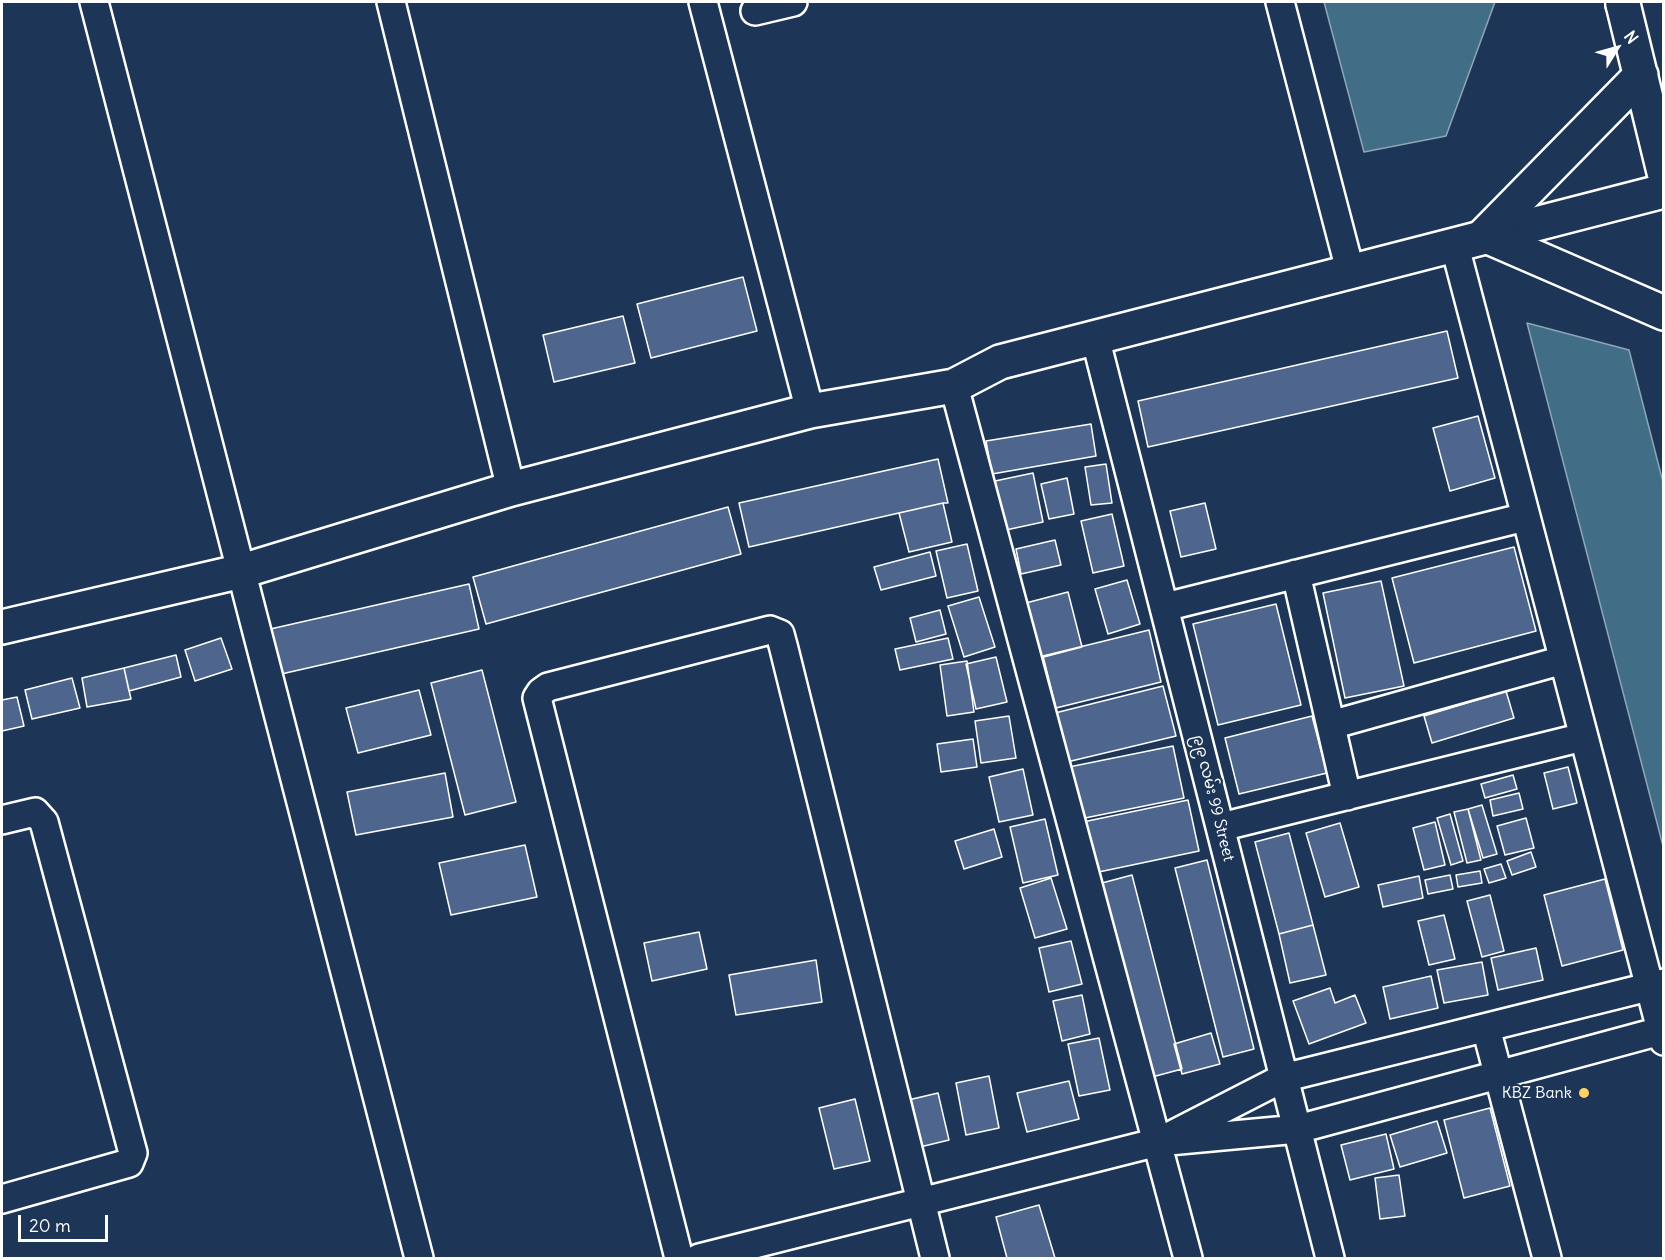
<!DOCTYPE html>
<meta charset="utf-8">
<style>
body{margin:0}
#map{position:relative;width:1665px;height:1260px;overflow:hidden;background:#1d3557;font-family:Delius,sans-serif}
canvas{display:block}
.frame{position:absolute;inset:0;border:3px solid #fff;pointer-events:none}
.north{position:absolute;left:1587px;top:18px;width:60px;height:60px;-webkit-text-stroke:4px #1d3557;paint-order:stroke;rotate:53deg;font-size:16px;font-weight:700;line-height:24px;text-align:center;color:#fff}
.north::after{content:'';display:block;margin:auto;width:21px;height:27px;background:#fff;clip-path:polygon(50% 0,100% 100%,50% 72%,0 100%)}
.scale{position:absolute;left:18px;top:1215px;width:90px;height:27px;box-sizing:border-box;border:3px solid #fff;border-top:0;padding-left:8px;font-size:18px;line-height:21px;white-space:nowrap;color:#fff;-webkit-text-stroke:4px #1d3557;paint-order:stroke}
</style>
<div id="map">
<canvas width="1665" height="1260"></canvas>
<div class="frame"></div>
<div class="north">N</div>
<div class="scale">20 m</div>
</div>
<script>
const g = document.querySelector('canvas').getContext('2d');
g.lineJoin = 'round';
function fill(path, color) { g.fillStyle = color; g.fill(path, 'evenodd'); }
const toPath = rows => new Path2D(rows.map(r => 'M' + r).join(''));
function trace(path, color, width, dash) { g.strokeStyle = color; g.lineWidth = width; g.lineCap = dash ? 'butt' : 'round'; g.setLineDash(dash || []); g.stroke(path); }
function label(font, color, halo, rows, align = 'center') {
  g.font = font + ' Delius,"Noto Sans Myanmar",sans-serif'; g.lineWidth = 4.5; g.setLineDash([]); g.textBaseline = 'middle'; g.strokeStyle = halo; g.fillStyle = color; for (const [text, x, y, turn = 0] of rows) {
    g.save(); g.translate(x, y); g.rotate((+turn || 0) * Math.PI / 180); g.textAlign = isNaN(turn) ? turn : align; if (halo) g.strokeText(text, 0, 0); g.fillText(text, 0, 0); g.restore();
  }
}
const water = toPath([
 [1324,2,1495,2,1446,136,1364,152,1324,2],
 [1527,323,1629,350,1663,482,1663,846,1527,323]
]);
fill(water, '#416d86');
trace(water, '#8da7b6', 1.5);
const building = toPath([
 [743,277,757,331,651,358,637,304,743,277],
 [623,316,635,363,554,382,543,335,623,316],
 [1447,331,1458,378,1148,447,1138,401,1447,331],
 [1478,416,1495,478,1450,491,1433,428,1478,416],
 [1091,424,1096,456,992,474,986,441,1091,424],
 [938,459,948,503,943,503,749,547,739,503,938,459],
 [1106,464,1112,503,1091,505,1085,467,1106,464],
 [1033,473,1043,522,1006,530,995,481,1033,473],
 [1067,478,1074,514,1049,519,1041,484,1067,478],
 [943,503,952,542,909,552,899,513,943,503],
 [1205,503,1216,549,1181,557,1170,511,1205,503],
 [728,507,741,554,486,624,473,577,728,507],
 [1112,514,1124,566,1093,573,1081,521,1112,514],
 [1055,540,1061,565,1021,574,1016,549,1055,540],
 [967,544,978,591,947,598,936,551,967,544],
 [1514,547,1536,631,1414,663,1392,578,1514,547],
 [930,552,936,576,881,590,874,567,930,552],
 [1127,580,1140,624,1108,634,1095,589,1127,580],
 [1381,581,1404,686,1345,698,1323,593,1381,581],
 [469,584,479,629,277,675,266,630,469,584],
 [1068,592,1082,647,1036,659,1022,604,1068,592],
 [979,597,995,647,964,657,948,606,979,597],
 [1276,604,1301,705,1218,725,1193,624,1276,604],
 [940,610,946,634,916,642,910,618,940,610],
 [1149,630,1161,682,1056,708,1043,656,1149,630],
 [221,638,232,669,195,681,185,650,221,638],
 [948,638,953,659,900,670,895,649,948,638],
 [176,655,181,677,129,691,124,668,176,655],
 [996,657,1007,702,976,709,966,664,996,657],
 [967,661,974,712,947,716,940,665,967,661],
 [124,668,131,699,87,707,82,678,124,668],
 [482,670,516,802,465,815,431,683,482,670],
 [72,678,80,708,32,719,25,690,72,678],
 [1163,686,1176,736,1067,762,1055,713,1163,686],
 [419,690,431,735,358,753,346,708,419,690],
 [1506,691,1514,718,1432,743,1424,716,1506,691],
 [17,697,24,726,2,731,2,700,17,697],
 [1009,716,1016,758,981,763,975,721,1009,716],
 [1312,716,1327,773,1239,794,1225,738,1312,716],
 [973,739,977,767,941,772,937,744,973,739],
 [1173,746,1184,798,1075,820,1064,768,1173,746],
 [1568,767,1577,803,1553,809,1544,773,1568,767],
 [1023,769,1033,815,999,822,989,777,1023,769],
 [445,773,453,817,356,835,347,792,445,773],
 [1513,775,1517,789,1485,798,1481,784,1513,775],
 [1519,793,1523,809,1493,816,1490,800,1519,793],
 [1188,800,1199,851,1094,873,1083,822,1188,800],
 [1482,805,1497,854,1483,858,1468,809,1482,805],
 [1468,809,1481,860,1467,863,1454,812,1468,809],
 [1450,814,1463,861,1451,865,1437,818,1450,814],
 [1526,818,1534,848,1505,855,1497,826,1526,818],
 [1045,819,1058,875,1023,883,1010,827,1045,819],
 [1435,822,1445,865,1424,870,1413,828,1435,822],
 [1340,823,1359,887,1325,897,1306,833,1340,823],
 [994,829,1002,857,964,869,955,841,994,829],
 [1289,833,1313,925,1279,934,1255,842,1289,833],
 [525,845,537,897,451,915,439,863,525,845],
 [1531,852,1536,867,1512,875,1507,861,1531,852],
 [1207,860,1254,1049,1223,1057,1175,868,1207,860],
 [1501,864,1506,878,1489,883,1484,869,1501,864],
 [1480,871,1482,883,1458,887,1456,875,1480,871],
 [1132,875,1182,1069,1152,1077,1102,883,1132,875],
 [1450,875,1453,889,1428,894,1425,880,1450,875],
 [1419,876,1423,898,1383,907,1378,885,1419,876],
 [1051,878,1067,929,1035,938,1020,888,1051,878],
 [1605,879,1623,950,1562,966,1544,895,1605,879],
 [1490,895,1504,951,1482,957,1467,901,1490,895],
 [1444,915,1455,959,1429,965,1418,921,1444,915],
 [1313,925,1326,975,1290,983,1279,934,1313,925],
 [699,932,707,969,652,981,644,943,699,932],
 [1071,941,1082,984,1049,992,1039,948,1071,941],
 [1536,948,1543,980,1498,990,1491,958,1536,948],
 [816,960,822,1002,736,1015,729,975,816,960],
 [1482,962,1488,995,1444,1003,1437,970,1482,962],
 [1431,976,1438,1008,1390,1019,1383,987,1431,976],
 [1330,988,1335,1003,1355,995,1366,1023,1309,1044,1293,1001,1330,988],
 [1082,995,1090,1034,1062,1041,1053,1001,1082,995],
 [1211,1033,1220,1064,1182,1074,1174,1044,1211,1033],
 [1099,1038,1110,1090,1079,1096,1068,1044,1099,1038],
 [989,1076,999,1128,966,1135,956,1083,989,1076],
 [1069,1081,1079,1119,1027,1132,1017,1093,1069,1081],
 [938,1093,949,1140,916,1148,904,1101,938,1093],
 [855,1099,870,1161,834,1169,819,1108,855,1099],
 [1490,1108,1510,1186,1464,1198,1444,1120,1490,1108],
 [1437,1121,1447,1153,1400,1167,1390,1135,1437,1121],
 [1386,1134,1394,1169,1350,1180,1341,1145,1386,1134],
 [1399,1175,1405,1216,1380,1219,1375,1178,1399,1175],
 [1039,1205,1055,1258,1007,1258,996,1217,1039,1205]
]);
fill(building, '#4e668d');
trace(building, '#fff', 1.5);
const minor = toPath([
 [94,2,419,1258],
 [391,2,511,489],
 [703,2,810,411],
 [1280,2,1350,270],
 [755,11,793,2],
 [1454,243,1664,1041],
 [1095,337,1330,1258],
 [954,386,1188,1258],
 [1296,574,1347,796],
 [1165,607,1525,517],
 [1331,725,1563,660],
 [2,820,35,812,44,822,133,1153,129,1163,2,1199],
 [1221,827,1583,737],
 [1486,1028,1547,1258],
 [1172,1135,1283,1078,1664,983],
 [679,1258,537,698,541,692,548,687,770,630,780,634,784,649,935,1258],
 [699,1258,1158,1142,1298,1129,1664,1030]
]);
const tertiary = toPath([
 [2,627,242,571,511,489,810,411,954,386,1000,362,1664,191]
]);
const primary = toPath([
 [1623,4,1664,172],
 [1641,75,1484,235,1664,313]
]);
const trunk = toPath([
 [1623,2,1623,4]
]);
trace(minor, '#fff', 32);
trace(tertiary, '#fff', 38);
trace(primary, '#fff', 38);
trace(trunk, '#fff', 38);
trace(minor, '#1d3557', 27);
trace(tertiary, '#1d3557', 33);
trace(primary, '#1d3557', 33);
trace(trunk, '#1d3557', 33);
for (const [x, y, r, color] of [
 [1584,1093,6,"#ffd166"]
]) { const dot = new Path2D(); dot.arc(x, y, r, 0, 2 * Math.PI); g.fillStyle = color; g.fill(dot); trace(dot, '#1d3557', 2); }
label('16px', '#fff', '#1d3557', [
 ["၉၉ လမ်း 99 Street",1213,798,76]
]);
label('16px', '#fff', '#1d3557', [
 ["KBZ Bank",1572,1093]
], 'right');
</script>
